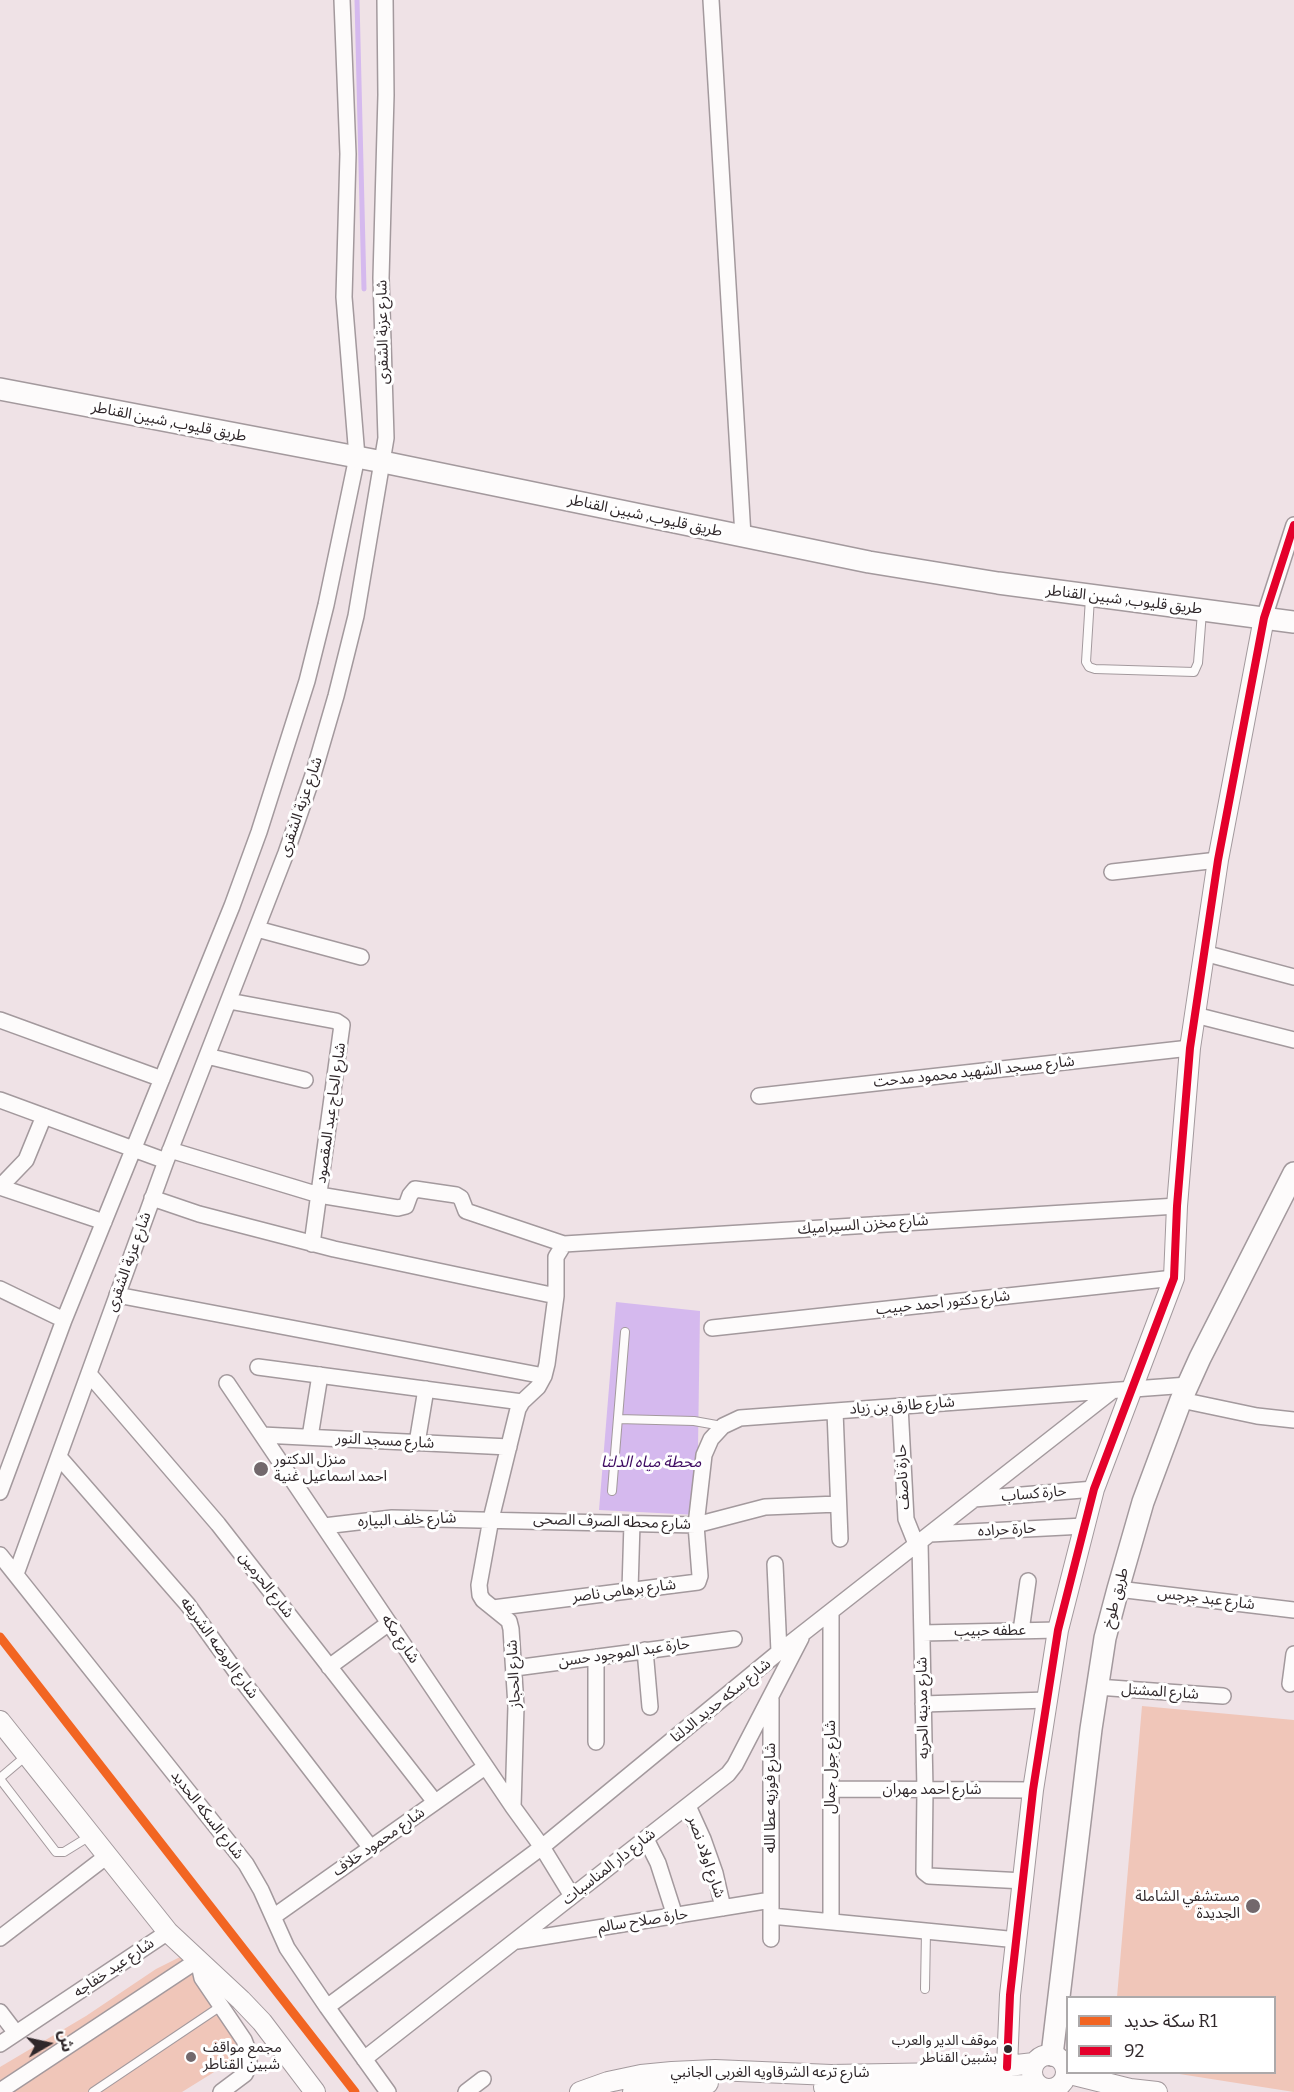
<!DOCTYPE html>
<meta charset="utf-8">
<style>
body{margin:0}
#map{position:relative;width:1294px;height:2092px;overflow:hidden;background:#efe2e6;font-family:Bitter,"Noto Sans Arabic",serif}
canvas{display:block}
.legend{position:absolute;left:1066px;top:1996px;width:210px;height:78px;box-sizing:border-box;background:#fff;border:2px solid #aca9aa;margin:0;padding:8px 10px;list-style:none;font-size:18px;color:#2f272a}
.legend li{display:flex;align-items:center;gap:12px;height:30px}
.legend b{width:30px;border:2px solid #aca9aa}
.north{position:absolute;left:18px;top:2014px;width:60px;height:60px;-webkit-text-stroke:4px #fff;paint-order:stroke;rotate:81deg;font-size:16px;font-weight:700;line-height:24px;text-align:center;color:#2f272a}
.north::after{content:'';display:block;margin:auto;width:21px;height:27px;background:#2f272a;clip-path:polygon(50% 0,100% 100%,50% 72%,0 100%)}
</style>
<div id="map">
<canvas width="1294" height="2092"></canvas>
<ul class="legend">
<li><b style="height:8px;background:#f26522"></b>سكة حديد R1</li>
<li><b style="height:8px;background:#e4002b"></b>92</li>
</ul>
<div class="north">ش</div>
</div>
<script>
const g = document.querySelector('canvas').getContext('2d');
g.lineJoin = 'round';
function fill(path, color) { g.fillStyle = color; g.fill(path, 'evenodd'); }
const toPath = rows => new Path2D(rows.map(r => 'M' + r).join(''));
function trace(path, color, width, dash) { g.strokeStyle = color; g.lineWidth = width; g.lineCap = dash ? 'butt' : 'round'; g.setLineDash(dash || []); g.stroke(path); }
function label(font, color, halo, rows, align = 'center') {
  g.font = font + ' Bitter,"Noto Sans Arabic",serif'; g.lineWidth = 6; g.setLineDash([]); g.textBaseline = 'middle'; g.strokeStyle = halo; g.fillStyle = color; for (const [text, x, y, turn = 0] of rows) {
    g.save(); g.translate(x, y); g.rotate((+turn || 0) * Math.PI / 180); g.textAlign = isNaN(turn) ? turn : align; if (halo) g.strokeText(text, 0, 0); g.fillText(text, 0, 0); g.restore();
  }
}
fill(toPath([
 [1142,1706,1294,1720,1294,2092,1173,2073,1274,2072,1274,1998,1117,1997],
 [190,1952,256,2046,182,2092,0,2092,0,2067,86,2016,156,1969]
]), '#f0c6b9');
fill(toPath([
 [616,1302,700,1311,697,1515,599,1510]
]), '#d5b9ee');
trace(toPath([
 [357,0,364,289]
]), '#d5b9ee', 5);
const service = toPath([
 [1090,598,1086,662,1089,667,1095,669,1194,672,1198,663,1202,612],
 [618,1419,694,1421,722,1426],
 [612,1491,625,1332],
 [0,1778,26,1756],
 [0,1779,56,1852,64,1852,90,1836],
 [925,1989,926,1931],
 [93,2092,221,2006]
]);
const minor = toPath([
 [711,0,743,536],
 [1264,618,1294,525],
 [1112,872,1218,860],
 [257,929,361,957],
 [1204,953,1294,977],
 [229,1001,336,1021,342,1025,312,1244],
 [1195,1015,1294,1040],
 [0,1020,162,1079],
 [207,1056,305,1080],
 [759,1096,1190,1048],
 [0,1100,166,1161],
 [170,1150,319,1195,398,1208,406,1206,410,1195,415,1189,456,1195,461,1198,466,1211,564,1244],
 [0,1187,104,1222],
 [0,1187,26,1160,44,1116],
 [152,1198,199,1214,334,1249,556,1296],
 [0,1289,64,1320],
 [117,1295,544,1376],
 [712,1328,1174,1278],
 [258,1367,522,1402],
 [89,1374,218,1524,435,1802],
 [227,1383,513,1807,542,1847,572,1896],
 [1181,1400,1257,1416,1294,1420],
 [900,1406,906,1519,916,1544],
 [835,1411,840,1539],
 [262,1435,509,1447],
 [310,1437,320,1375],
 [417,1443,426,1389],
 [59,1457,188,1605,244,1683,371,1848],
 [0,1492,64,1320,232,906,259,832,307,681,326,605,357,457,344,297,348,154,342,0],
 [974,1499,1094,1489],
 [324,1526,392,1518,696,1525,765,1507,838,1504],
 [930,1534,1084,1526],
 [920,1542,925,1790,924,1872,929,1876,1024,1881],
 [0,1555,246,1864,261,1890,287,1948,327,2007,388,2092],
 [775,1564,779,1652],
 [16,1574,166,1161,286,853,313,775,336,696,356,616,386,438,381,278,386,95,385,0],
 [1118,1589,1294,1610],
 [630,1590,632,1523],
 [493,1608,698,1582,700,1576,696,1525,704,1455,711,1439,723,1426,740,1418,1188,1385],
 [831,1612,831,1921],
 [1021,1631,1028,1581],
 [922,1633,1058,1630],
 [645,1650,650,1707],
 [596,1657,596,1742],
 [329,1667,389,1623],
 [515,1668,734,1639],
 [1290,1684,1294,1654],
 [1097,1687,1223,1696],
 [923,1704,1047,1700],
 [831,1789,1033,1790],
 [688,1806,703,1839,715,1873,723,1908],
 [513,1807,516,1706,511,1629,509,1621,483,1600,480,1595,479,1585,491,1519,518,1409,522,1402,538,1387,544,1376,547,1364,556,1296,556,1257,564,1244,1177,1206],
 [646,1839,658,1863,675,1916],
 [771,1916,1018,1940],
 [273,1917,485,1767],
 [0,1938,107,1856],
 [771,1939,771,1699],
 [517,1941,771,1900],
 [327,2007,542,1847,779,1652,1112,1391],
 [0,2012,16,2033],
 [0,2044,168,1932],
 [364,2059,728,1774,735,1765,801,1638],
 [0,2091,198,1960,202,1978,244,2040,249,2053,249,2066,245,2074,221,2092],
 [466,2092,483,2079]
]);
const tertiary = toPath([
 [0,1721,168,1932,241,2000,262,2022,315,2092],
 '1032 2072a17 17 0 1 1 34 0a17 17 0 1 1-34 0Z',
 [1007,2067,1010,1995,1033,1790,1058,1630,1094,1489,1174,1278,1177,1206,1190,1048,1218,860,1264,618],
 [1066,2073,1130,2089,1157,2092],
 [824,2087,939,2091,1037,2084],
 [580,2092,608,2082,641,2075,672,2072,715,2070,831,2075,947,2073,1034,2063],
 [633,2092,651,2087,708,2083]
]);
const secondary = toPath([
 [0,389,383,462,869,562,998,583,1294,622],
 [1052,2055,1091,1729,1105,1638,1118,1589,1143,1502,1181,1400,1200,1358,1294,1173]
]);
trace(service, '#a3999d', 10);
trace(minor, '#a3999d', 18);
trace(tertiary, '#a3999d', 22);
trace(secondary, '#a3999d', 24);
trace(service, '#fdfbfb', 8);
trace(minor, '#fdfbfb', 15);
trace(tertiary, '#fdfbfb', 20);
trace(secondary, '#fdfbfb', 21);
trace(toPath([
 [1007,2067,1010,1995,1033,1790,1058,1630,1094,1489,1174,1278,1177,1206,1190,1048,1218,860,1264,618,1294,525]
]), '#e4002b', 8);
trace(toPath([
 [0,1637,355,2092]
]), '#f26522', 9);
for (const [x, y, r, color] of [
 [261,1469,8,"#72686c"],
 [1253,1906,8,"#72686c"],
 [1008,2049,5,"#2f272a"],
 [191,2057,6,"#72686c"]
]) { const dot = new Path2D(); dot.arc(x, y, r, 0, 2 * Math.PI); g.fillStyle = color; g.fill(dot); trace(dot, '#fff', 2); }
label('14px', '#2f272a', '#fff', [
 ["موقف الدير والعرب",997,2041],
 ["بشبين القناطر",997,2058]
], 'right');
label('15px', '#2f272a', '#fff', [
 ["شارع عزبة الشقرى",383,332,-91],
 ["طريق قليوب, شبين القناطر",169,422,11],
 ["طريق قليوب, شبين القناطر",645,516,12],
 ["طريق قليوب, شبين القناطر",1124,600,7],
 ["شارع عزبة الشقرى",301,807,-71],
 ["شارع مسجد الشهيد محمود مدحت",974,1072,-6],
 ["شارع الحاج عبد المقصود",331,1113,-82],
 ["شارع مخزن السيراميك",863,1225,-4],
 ["شارع عزبة الشقرى",129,1262,-70],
 ["شارع دكتور احمد حبيب",943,1303,-6],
 ["شارع طارق بن زياد",902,1406,-4],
 ["شارع مسجد النور",385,1441,3],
 ["حارة ناصف",903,1477,-93],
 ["حارة كساب",1034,1494,-5],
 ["شارع خلف البياره",407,1520,-2],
 ["شارع محطه الصرف الصحى",612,1522,2],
 ["حارة حراده",1007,1530,-3],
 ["شارع الحرمين",266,1585,52],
 ["شارع برهامى ناصر",624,1591,-7],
 ["طريق طوخ",1116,1598,-75],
 ["شارع عبد جرجس",1206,1599,7],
 ["عطفه حبيب",990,1631,-1],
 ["شارع مكه",400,1639,56],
 ["شارع الروضه الشريفه",219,1648,54],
 ["حارة عبد الموجود حسن",624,1653,-8],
 ["شارع الحجاز",514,1674,-93],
 ["شارع المشتل",1160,1692,4],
 ["شارع سكه حديد الدلتا",721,1701,-39],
 ["شارع مدينه الحريه",923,1708,-91],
 ["شارع جول جمال",831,1767,-90],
 ["شارع احمد مهران",932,1790],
 ["شارع فوزيه عطا الله",771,1798,-90],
 ["شارع السكه الحديد",207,1815,52],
 ["شارع محمود خلاف",379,1842,-35],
 ["شارع اولاد نصر",706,1857,71],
 ["شارع دار المناسبات",609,1867,-38],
 ["حارة صلاح سالم",643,1921,-9],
 ["شارع عيد خفاجه",114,1968,-34],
 ["شارع ترعه الشرقاويه الغربى الجانبي",770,2073]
]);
label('15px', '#2f272a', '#fff', [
 ["منزل الدكتور",274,1460],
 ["احمد اسماعيل غنية",274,1477],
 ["مستشفي الشاملة",1240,1897,"right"],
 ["الجديدة",1240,1914,"right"],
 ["مجمع مواقف",203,2048],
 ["شبين القناطر",203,2065]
], 'left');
label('italic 16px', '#3e0a61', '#fff', [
 ["محطة مياه الدلتا",651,1463]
]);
</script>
